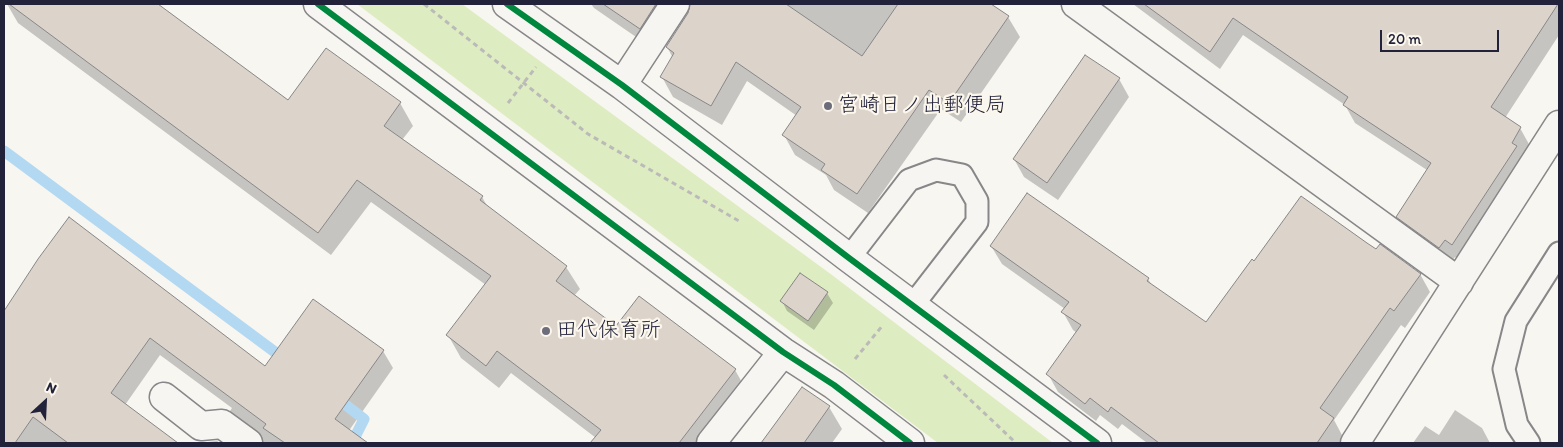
<!DOCTYPE html>
<meta charset="utf-8">
<style>
body{margin:0}
#map{position:relative;width:1563px;height:447px;overflow:hidden;background:#f8f6f0;font-family:Itim,sans-serif}
canvas{display:block}
.frame{position:absolute;inset:0;border:5px solid #22223b;pointer-events:none}
.north{position:absolute;left:20px;top:377px;width:50px;height:50px;-webkit-text-stroke:4px #fbf7ec;paint-order:stroke;rotate:25deg;font-size:14px;font-weight:700;line-height:20px;text-align:center;color:#22223b}
.north::after{content:'';display:block;margin:auto;width:18px;height:22px;background:#22223b;clip-path:polygon(50% 0,100% 100%,50% 72%,0 100%)}
.scale{position:absolute;left:1380px;top:30px;width:119px;height:22px;box-sizing:border-box;border:2px solid #22223b;border-top:0;padding-left:6px;font-size:15px;line-height:18px;white-space:nowrap;color:#22223b;-webkit-text-stroke:4px #fbf7ec;paint-order:stroke}
</style>
<div id="map">
<canvas width="1563" height="447"></canvas>
<div class="frame"></div>
<div class="north">N</div>
<div class="scale">20 m</div>
</div>
<script>
const g = document.querySelector('canvas').getContext('2d');
g.lineJoin = 'round';
function fill(path, color) { g.fillStyle = color; g.fill(path, 'evenodd'); }
const toPath = rows => new Path2D(rows.map(r => 'M' + r).join(''));
function trace(path, color, width, dash) { g.strokeStyle = color; g.lineWidth = width; g.lineCap = dash ? 'butt' : 'round'; g.setLineDash(dash || []); g.stroke(path); }
function label(font, color, halo, rows, align = 'center') {
  g.font = font + ' Itim,"Klee One",sans-serif'; g.lineWidth = 4.5; g.setLineDash([]); g.textBaseline = 'middle'; g.strokeStyle = halo; g.fillStyle = color; for (const [text, x, y, turn = 0] of rows) {
    g.save(); g.translate(x, y); g.rotate((+turn || 0) * Math.PI / 180); g.textAlign = isNaN(turn) ? turn : align; if (halo) g.strokeText(text, 0, 0); g.fillText(text, 0, 0); g.restore();
  }
}
fill(toPath([
 [357,4,462,4,832,275,1053,443,938,443]
]), '#ddecc1');
fill(toPath([
 [7,4,156,4,288,102,400,103,413,126,402,140,482,197,489,209,566,267,580,289,574,296,616,328,735,370,748,393,710,443,592,443,596,438,511,373,499,388,461,358,448,335,486,285,371,202,331,255,18,23],
 [591,4,990,4,1008,17,1020,37,961,122,941,109,868,213,834,190,826,175,795,155,784,135,797,116,747,81,722,125,673,97,662,77,673,58,667,47,691,7,679,10,652,48,594,8],
 [1133,4,1559,4,1559,35,1505,118,1520,128,1530,146,1463,262,1455,257,1449,265,1408,235,1398,217,1427,170,1355,123,1345,105,1243,35,1220,69],
 [1119,79,1129,97,1058,200,1024,177,1014,159],
 [991,246,1148,279,1153,287,1206,324,1255,263,1377,251,1420,274,1430,292,1405,328,1401,325,1334,420,1343,437,1339,443,1147,443,1122,424,1118,429,1100,415,1096,421,1058,392,1048,374,1077,333,1073,330,1063,312,1065,309,1002,264],
 [39,259,266,367,383,351,393,368,348,432,354,443,262,443,241,429,230,411,232,408,160,355,125,405,176,443,4,443,4,313],
 [800,274,827,293,833,303,814,330,787,311,782,301],
 [802,388,829,407,842,429,832,443,761,443],
 [1455,410,1482,428,1490,443,1413,443,1425,426,1439,435],
 [217,441,220,443,206,443,207,442]
]), '#0003');
trace(toPath([
 [4,151,287,361],
 [334,396,364,419,352,443]
]), '#b3d8f2', 11);
const building = toPath([
 [9,4,158,4,288,100,326,48,401,102,384,126,483,196,480,200,567,266,556,281,616,326,639,296,736,369,679,443,590,443,601,430,497,351,486,366,446,335,491,276,357,180,318,233,9,4],
 [603,4,656,4,640,29,603,4],
 [690,4,786,4,862,56,898,4,991,4,1009,16,949,103,929,90,857,194,821,170,825,164,782,135,801,107,736,62,711,106,660,77,674,53,666,47,688,13,690,4],
 [1144,4,1558,4,1491,107,1521,127,1512,143,1517,146,1452,245,1445,240,1439,248,1396,217,1431,163,1343,105,1348,97,1233,18,1210,52,1144,4],
 [1085,55,1120,78,1047,183,1013,159,1085,55],
 [1027,193,1149,278,1147,281,1206,322,1252,259,1254,261,1301,196,1367,243,1376,249,1380,244,1421,274,1394,311,1390,308,1320,408,1334,418,1317,443,1159,443,1111,407,1108,412,1090,398,1085,404,1046,374,1081,325,1061,312,1069,302,990,246,1027,193],
 [69,217,265,366,313,299,384,350,335,419,368,443,285,443,263,428,266,424,150,338,111,393,178,443,68,443,33,417,15,443,4,443,4,311,38,259,69,217],
 [800,273,828,292,808,321,780,301,800,273],
 [802,387,830,406,804,443,761,443,802,387]
]);
fill(building, '#dcd3ca');
trace(building, '#878688', 1);
const lane = toPath([
 [849,258,909,180,936,170,962,175,977,201,977,222,912,306],
 [1529,443,1517,425,1504,369,1516,321,1559,253]
]);
const street = toPath([
 [318,4,783,352,834,385,910,443],
 [507,4,622,85,849,258,1097,443],
 [1076,4,1459,282],
 [622,85,675,4],
 [164,397,201,426,222,424,248,443],
 [711,443,783,352],
 [1355,443,1559,125]
]);
trace(lane, '#878688', 25);
trace(street, '#878688', 31);
trace(toPath([
 [424,4,588,134,739,221],
 [508,103,536,67],
 [855,359,883,325],
 [944,375,1016,443]
]), '#bcbab9', 3, [5, 4]);
trace(lane, '#f6f5f1', 21);
trace(street, '#f6f5f1', 28);
trace(toPath([
 [318,4,783,352,834,385,910,443],
 [507,4,622,85,849,258,1097,443]
]), '#00873e', 6);
for (const [x, y, r, color] of [
 [828,106,5,"#6d6c7a"],
 [546,331,5,"#6d6c7a"]
]) { const dot = new Path2D(); dot.arc(x, y, r, 0, 2 * Math.PI); g.fillStyle = color; g.fill(dot); trace(dot, '#fbf7ec', 2); }
label('21px', '#22223b', '#fbf7ec', [
 ["宮崎日ノ出郵便局",838,106],
 ["田代保育所",556,331]
], 'left');
</script>
